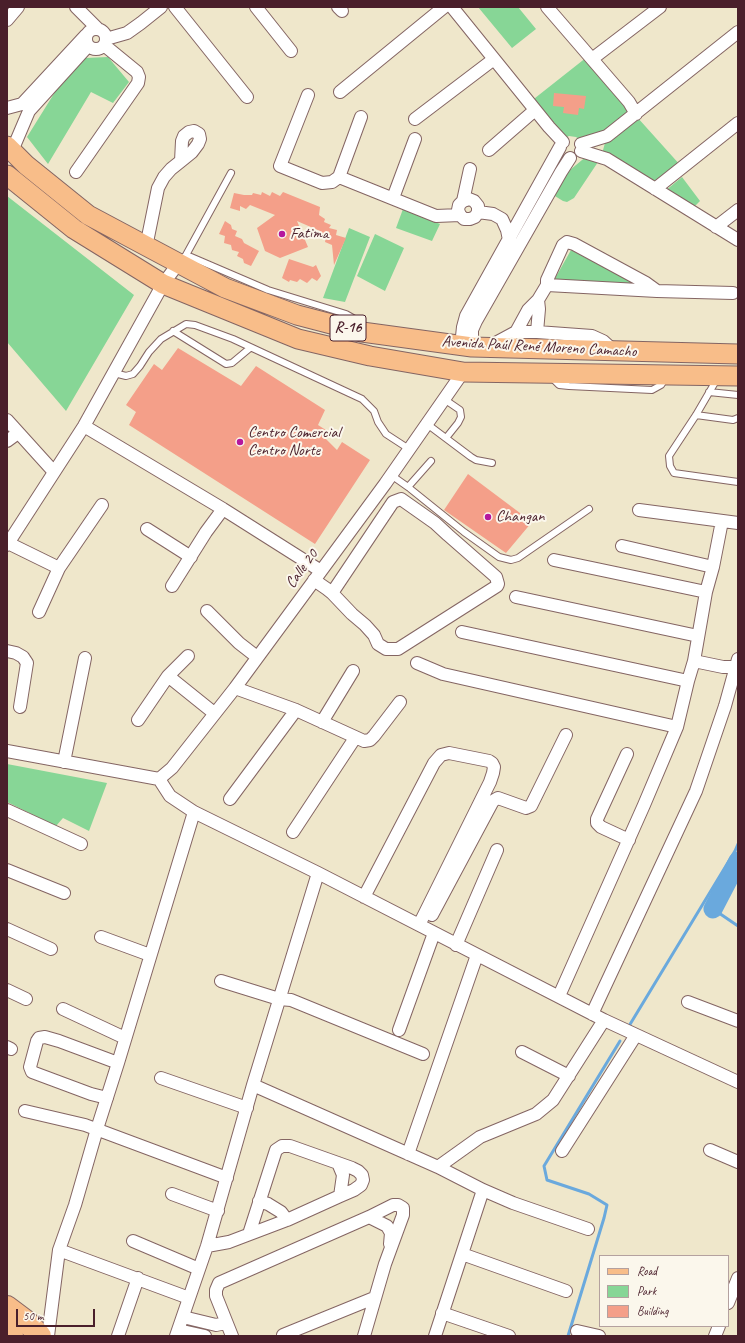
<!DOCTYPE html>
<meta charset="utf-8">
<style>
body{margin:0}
#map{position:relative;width:745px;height:1343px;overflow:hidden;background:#efe7cb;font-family:Caveat,sans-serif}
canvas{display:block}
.frame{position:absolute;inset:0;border:8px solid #4a1f2b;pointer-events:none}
.legend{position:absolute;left:599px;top:1255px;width:130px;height:72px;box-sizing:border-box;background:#fbf7ec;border:1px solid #b4a19f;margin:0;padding:5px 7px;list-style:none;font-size:12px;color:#4a1f2b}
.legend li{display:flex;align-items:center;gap:8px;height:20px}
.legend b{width:20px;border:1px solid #b4a19f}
.scale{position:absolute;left:16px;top:1309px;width:79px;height:18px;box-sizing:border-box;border:2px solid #4a1f2b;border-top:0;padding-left:5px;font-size:12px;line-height:14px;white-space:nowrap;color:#4a1f2b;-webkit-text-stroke:3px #fbf7ec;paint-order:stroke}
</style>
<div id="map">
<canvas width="745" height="1343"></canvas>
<div class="frame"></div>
<ul class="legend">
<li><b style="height:5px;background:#f8bd89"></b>Road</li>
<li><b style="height:11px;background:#87d696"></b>Park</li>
<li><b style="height:11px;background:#f49f89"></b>Building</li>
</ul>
<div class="scale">50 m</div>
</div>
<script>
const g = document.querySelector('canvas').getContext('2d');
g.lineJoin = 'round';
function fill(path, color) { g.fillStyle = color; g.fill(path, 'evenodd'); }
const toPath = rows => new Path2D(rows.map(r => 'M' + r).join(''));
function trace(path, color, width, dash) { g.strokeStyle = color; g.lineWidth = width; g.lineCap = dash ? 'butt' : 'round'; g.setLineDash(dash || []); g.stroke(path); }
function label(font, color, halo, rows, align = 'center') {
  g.font = font + ' Caveat,sans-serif'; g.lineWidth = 4; g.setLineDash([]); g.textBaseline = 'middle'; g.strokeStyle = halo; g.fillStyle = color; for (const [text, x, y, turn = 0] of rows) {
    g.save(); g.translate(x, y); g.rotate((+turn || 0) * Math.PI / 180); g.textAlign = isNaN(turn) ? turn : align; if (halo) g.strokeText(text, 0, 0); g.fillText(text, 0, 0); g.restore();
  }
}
fill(toPath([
 [478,7,518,7,536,29,512,48],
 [108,57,129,82,113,103,91,92,48,164,27,137,60,84,85,58],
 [587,57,627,104,627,118,606,133,582,141,576,137,569,136,563,139,530,102],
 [637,117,681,166,653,188,602,154,606,139],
 [588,155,600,159,574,198,567,202,563,201,550,193,558,180],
 [682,177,700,201,693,208,665,191],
 [7,196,134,295,66,411,7,342],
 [403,209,440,224,432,241,396,228],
 [349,228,370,237,345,302,323,298],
 [375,234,404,248,385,291,357,276],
 [571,250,639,286,553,282],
 [7,764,107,783,89,831,63,818,56,826,7,802]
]), '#87d696');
trace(toPath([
 [713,909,738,926],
 [629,1026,735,851,738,844],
 [568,1336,604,1218,607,1205,589,1194,547,1180,544,1166,620,1041]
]), '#6aa9dd', 3);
trace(toPath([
 [713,909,738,861]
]), '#6aa9dd', 19);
fill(toPath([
 [554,93,586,96,584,109,579,108,578,115,563,113,564,107,553,106],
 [262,192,270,196,272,192,280,196,283,192,320,207,319,215,325,219,324,222,331,225,329,228,337,230,336,235,346,238,334,265,332,245,325,242,326,237,322,237,321,238,320,231,297,221,308,247,280,258,265,251,257,228,275,215,250,205,246,209,240,206,240,211,230,208,234,193,244,195,252,195,253,193,261,195],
 [225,221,231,225,232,229,237,231,235,236,242,239,244,243,259,251,251,266,244,263,243,259,237,256,239,252,232,250,231,245,224,243,225,236,219,234],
 [289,259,313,267,316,265,321,276,317,281,312,278,307,283,300,279,297,282,290,280,289,282,282,278],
 [178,348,241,386,256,366,325,410,318,425,329,432,325,438,337,450,342,442,370,460,315,544,129,425,136,412,126,405,154,364,162,370],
 [468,474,532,522,506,553,444,510]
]), '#f49f89');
const lane = toPath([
 [186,255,231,173],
 [181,260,186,255,191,257,268,290,346,314,353,318,359,327],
 [173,331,226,364,232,363,250,348],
 [114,373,126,376,133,374,140,366,149,352,161,339,186,324,195,325,233,339,362,399,374,411,378,422,386,434,409,449],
 [552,378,559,385,569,386,652,390,661,385,665,379],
 [717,379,696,415,669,456,670,466,674,473,738,482],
 [709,392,738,395],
 [444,399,460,410,461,417,458,423,446,438],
 [696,415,733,420,738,418],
 [427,424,471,457,476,460,492,463],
 [391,475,408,487,464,532,499,557,511,560,518,558,589,509],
 [408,487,431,461]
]);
const street = toPath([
 [76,7,97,28],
 [175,7,247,97],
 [256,7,291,51],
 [338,7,342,11],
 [452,7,549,127,563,142],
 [547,7,629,102,636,114],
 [7,20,18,7],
 '86 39a10 10 0 1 1 20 0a10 10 0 1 1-20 0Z',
 [106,39,127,33,141,23,161,7],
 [592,59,660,7],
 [340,92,444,7],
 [308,95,280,166,322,183,332,182,339,177,436,216,460,215],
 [7,108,22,104,86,35],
 [415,119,494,59],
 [581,144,607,136,738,32],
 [489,150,535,110],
 [12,151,29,111,88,46],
 [581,151,607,159,738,240],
 [76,172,138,83,139,77,137,72,104,45],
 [339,177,361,117],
 [655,189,738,123],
 [393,198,415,139],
 [463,201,469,199,474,201,478,206,478,212,475,217,470,219,464,219,460,215,458,210,459,205,463,201,470,169],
 [478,212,493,214,502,219,507,230,509,240,511,242],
 [716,227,738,210],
 [146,247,158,188,164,177,171,169,181,161,192,152,198,144,200,139,199,134,194,131,189,132,184,136,182,141,181,161],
 [547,285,657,291,733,293],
 [516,332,528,310,538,300,547,285,547,280,563,245,567,242,574,244,646,283,657,291],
 [537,332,539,309,538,300],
 [461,346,463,327,466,316,560,147],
 [490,346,516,332,537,332,592,336,603,341,614,351],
 [472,347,472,330,476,321,561,172,570,158],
 [7,420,54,472],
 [84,426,223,509,321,571],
 [7,441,18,433],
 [639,510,738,523],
 [147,529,191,557],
 [8,543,59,568],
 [7,545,84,426,163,284,178,264],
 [622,546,713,567],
 [554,560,706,592],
 [314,580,327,589,332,593,352,614,365,625,374,635,378,644,386,649,398,649,497,586,498,584,496,577,448,535,435,523,401,499,393,502,332,593],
 [172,586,206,532,223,509],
 [516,597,698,636],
 [207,611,239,643,257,657],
 [39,612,59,568,102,505],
 [462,632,688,681],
 [7,651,16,653,23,657,27,663,20,707],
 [694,661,723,667,736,667],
 [417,663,443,674,677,727],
 [168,676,214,713],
 [235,688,296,710,364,741,370,740,374,736,400,702],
 [138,720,168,676,188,656],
 [322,722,353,671],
 [7,751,159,779,170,796,194,812,318,873,604,1020,738,1082],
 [627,754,597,819,597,823,601,827,629,840],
 [64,762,85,658],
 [159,779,172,768,235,688,385,484,463,372],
 [230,799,296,710],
 [7,810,81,844],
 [293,832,355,738],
 [7,870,64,893],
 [364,897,434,763,441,755,449,753,489,761,492,763,494,767,493,773,490,782,419,925],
 [432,915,493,801,498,798,526,808,531,806,566,735],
 [7,929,51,949],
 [101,937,150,955],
 [456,945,497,850],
 [221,981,279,999,291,1000,423,1054],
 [7,990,26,999],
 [559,996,644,805,677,727,688,681,694,661,706,592,713,567,722,521],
 [688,1002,738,1021],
 [63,1009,125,1038],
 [592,1014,696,791,725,706,738,659],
 [399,1030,434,933],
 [7,1047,11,1049],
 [522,1052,569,1076],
 [161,1078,247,1108],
 [253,1085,438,1167,483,1190,513,1203,588,1229],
 [107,1098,91,1094,32,1072,30,1067,37,1041,39,1038,45,1037,59,1041,118,1063],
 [25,1111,85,1125,227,1178],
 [710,1150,738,1162],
 [562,1151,636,1035],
 [408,1154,477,955],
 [338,1163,343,1175,340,1196],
 [438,1167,480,1137,536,1114,553,1100,604,1020],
 [172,1194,218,1211],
 [259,1201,268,1204,281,1212,287,1220],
 [369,1217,387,1226,391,1233,390,1244],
 [133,1241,199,1269],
 [207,1246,229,1242,287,1220,340,1196,354,1190,361,1185,363,1180,362,1175,358,1171,352,1168,290,1146,282,1146,276,1150,249,1234],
 [59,1250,189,1298],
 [462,1254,566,1291],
 [728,1303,738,1278],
 [442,1313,509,1336],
 [183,1317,216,1325,226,1323],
 [178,1330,205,1336],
 [577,1331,599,1336],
 [283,1335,374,1298],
 [48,1336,59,1250,75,1205,97,1129,118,1063,194,812],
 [118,1336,138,1278],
 [176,1336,207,1246,253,1085,318,873],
 [232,1336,216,1296,216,1290,219,1283,369,1217,393,1205,398,1205,403,1208,403,1215,385,1264,364,1336],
 [435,1336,483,1190],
 [715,1336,719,1326]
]);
const primary = toPath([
 [7,146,26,165,88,215,225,288,297,315,362,332,472,347,738,354],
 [7,175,74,229,163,284,298,339,370,356,463,372,738,376]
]);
const highway = toPath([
 [7,1307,27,1322,40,1336],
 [7,1332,12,1336]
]);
trace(lane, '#846563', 8);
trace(street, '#846563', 14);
trace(primary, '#846563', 21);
trace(highway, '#846563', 24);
trace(lane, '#fff', 6);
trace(street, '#fff', 12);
trace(primary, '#f8bd89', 19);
trace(highway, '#f8bd89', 22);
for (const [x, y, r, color] of [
 [282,234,4,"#b5179e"],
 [240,442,4,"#b5179e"],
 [488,517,4,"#b5179e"]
]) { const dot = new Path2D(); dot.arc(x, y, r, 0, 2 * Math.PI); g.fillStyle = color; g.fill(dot); trace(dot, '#fbf7ec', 1.5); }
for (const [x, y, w] of [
 [348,328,36]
]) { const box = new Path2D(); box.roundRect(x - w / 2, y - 13, w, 26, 3); g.fillStyle = '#fbf7ec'; g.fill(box); trace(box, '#4a1f2b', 1); }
label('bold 15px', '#4a1f2b', null, [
 ["R-16",348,328]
]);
label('16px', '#4a1f2b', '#fbf7ec', [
 ["Fatima",290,234],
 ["Centro Comercial",248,433],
 ["Centro Norte",248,451],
 ["Changan",496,517]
], 'left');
label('16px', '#4a1f2b', '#fbf7ec', [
 ["Avenida Paúl René Moreno Camacho",539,347,3],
 ["Calle 20",302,569,-54]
]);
</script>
